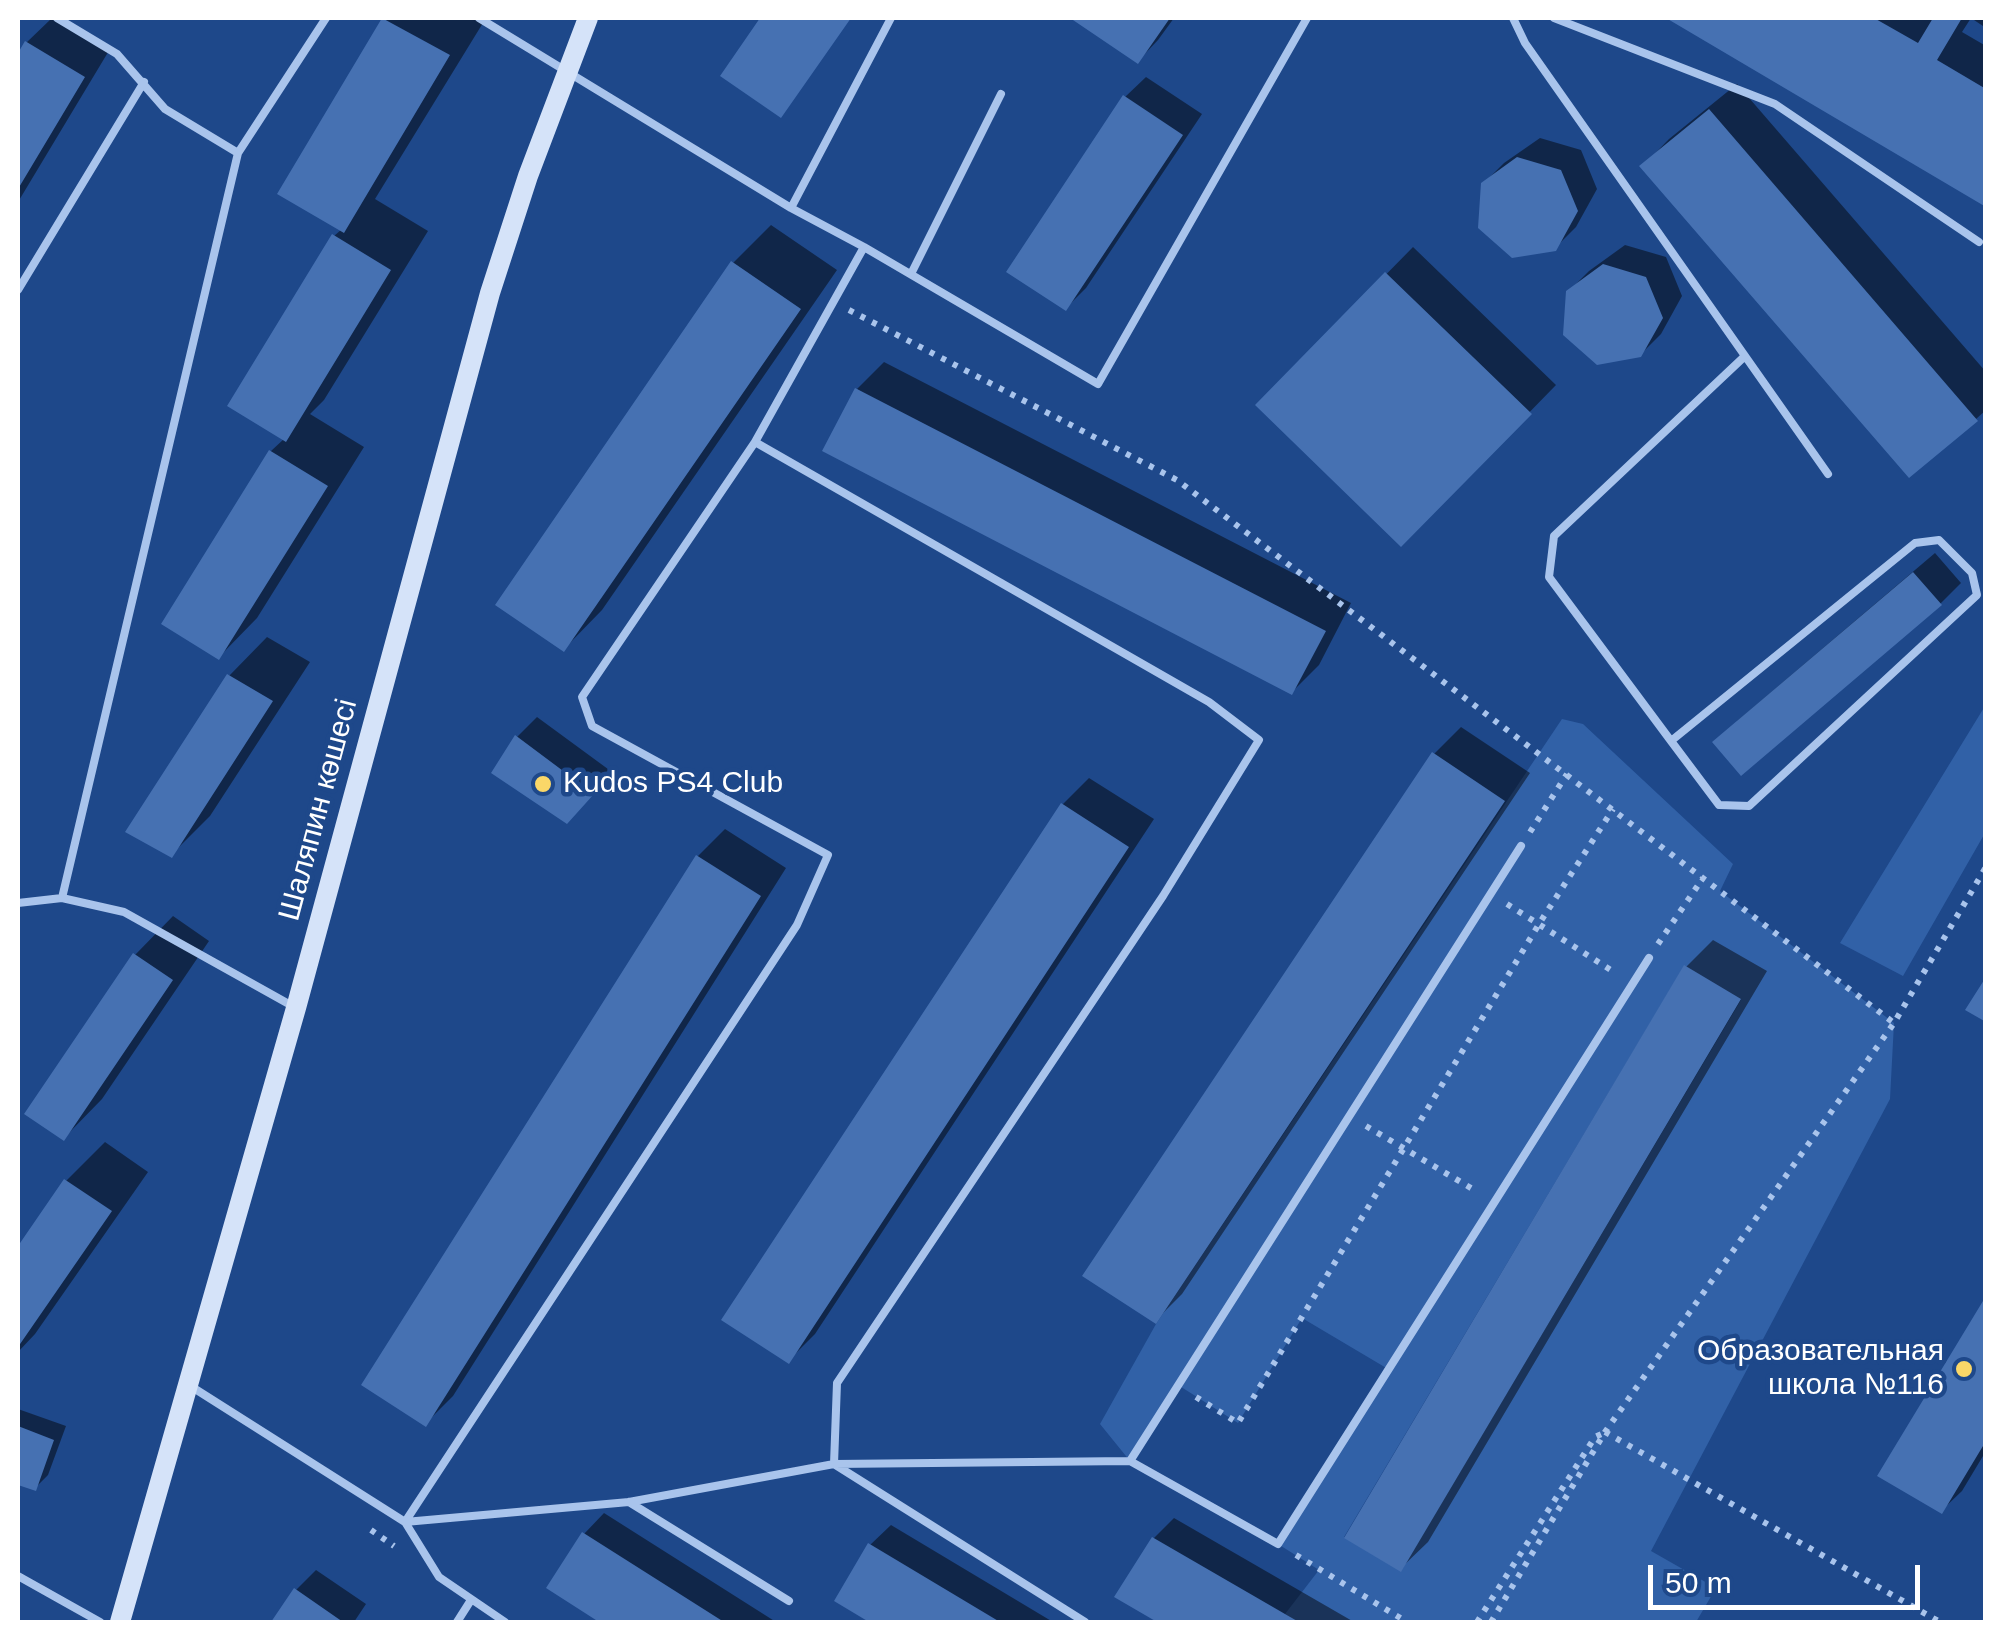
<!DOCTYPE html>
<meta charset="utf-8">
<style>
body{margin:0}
#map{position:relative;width:2003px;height:1640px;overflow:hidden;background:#1e488a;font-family:Arial,sans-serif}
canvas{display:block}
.frame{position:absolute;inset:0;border:20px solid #fff;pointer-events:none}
.scale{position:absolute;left:1648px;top:1565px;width:272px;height:45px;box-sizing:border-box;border:5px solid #fff;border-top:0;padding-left:12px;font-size:30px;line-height:35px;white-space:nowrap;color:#fff;-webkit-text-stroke:8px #1e488a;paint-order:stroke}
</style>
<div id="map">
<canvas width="2003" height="1640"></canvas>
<div class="frame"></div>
<div class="scale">50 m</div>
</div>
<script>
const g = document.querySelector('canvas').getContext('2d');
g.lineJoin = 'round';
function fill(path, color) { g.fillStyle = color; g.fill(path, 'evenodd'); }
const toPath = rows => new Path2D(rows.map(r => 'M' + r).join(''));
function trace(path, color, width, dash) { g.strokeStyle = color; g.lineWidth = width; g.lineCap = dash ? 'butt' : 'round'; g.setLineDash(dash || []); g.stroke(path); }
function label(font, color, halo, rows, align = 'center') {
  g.font = font + ' Arial,sans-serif'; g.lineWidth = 9; g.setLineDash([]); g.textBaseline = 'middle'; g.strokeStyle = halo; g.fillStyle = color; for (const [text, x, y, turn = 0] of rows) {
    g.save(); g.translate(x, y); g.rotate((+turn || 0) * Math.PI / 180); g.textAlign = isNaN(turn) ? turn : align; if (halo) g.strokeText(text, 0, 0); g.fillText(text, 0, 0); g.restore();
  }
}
fill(toPath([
 [1985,706,1985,833,1903,976,1840,943],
 [1562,719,1583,724,1733,864,1720,891,1894,1023,1890,1099,1651,1551,1716,1588,1696,1622,1299,1622,1285,1614,1319,1570,1278,1544,1388,1369,1302,1318,1238,1423,1178,1385,1130,1461,1100,1424,1156,1324],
 [1684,966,1741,1000,1401,1571,1344,1537]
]), '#3161a7');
fill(toPath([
 [52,18,58,18,110,49,18,202,18,58,27,42],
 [385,18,486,18,375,199,428,231,324,400,310,414,364,447,257,618,219,657,271,451,285,438,334,236,342,229,280,193],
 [1075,18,1174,18,1158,40,1138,61],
 [1671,18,1971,18,1962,32,1986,46,1986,204],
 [1971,18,1986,18,1986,28],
 [1146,77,1202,114,1086,288,1066,308,1125,97],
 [1737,84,1986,372,1986,410,1976,419,1643,166,1669,139],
 [1540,138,1581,150,1597,189,1576,227,1555,248,1483,184,1504,163],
 [771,225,837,270,602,610,564,649,733,263],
 [1625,245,1666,257,1682,296,1661,334,1640,355,1568,292,1589,271],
 [1413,247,1556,385,1401,544,1258,405],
 [884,362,1351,603,1319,665,1292,692,857,389],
 [1935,553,1961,583,1940,604,1736,722],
 [267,637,310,662,210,816,171,855,229,676],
 [537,717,612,772,587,801,517,737],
 [1461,727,1530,773,1182,1294,1155,1321,1434,754],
 [1089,778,1154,819,815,1334,788,1361,1063,804],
 [725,829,786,868,453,1396,426,1423,698,856],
 [173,916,209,941,102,1099,64,1138,135,955],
 [1713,940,1767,971,1428,1542,1401,1568,1686,967],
 [105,1142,148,1172,35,1334,18,1352,18,1251,66,1181],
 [1986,1301,1986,1451,1962,1491,1941,1511],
 [18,1409,66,1426,48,1475,35,1488,18,1482],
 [604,1513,776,1622,604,1622,549,1587,584,1534],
 [1174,1518,1354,1622,1162,1622,1118,1596,1154,1538],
 [891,1525,1053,1622,874,1622,837,1600,870,1545],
 [316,1570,366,1604,354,1622,274,1622,296,1590]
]), '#0007');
fill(toPath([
 [382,18,450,55,344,233,277,194],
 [760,18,851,18,781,118,720,76],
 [1070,18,1170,18,1138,64],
 [1666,18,1874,18,1918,43,1933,18,1962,18,1937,60,1986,89,1986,207],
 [25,41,85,77,18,189,18,53],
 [1123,95,1183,135,1066,311,1006,272],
 [1709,109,1978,421,1909,478,1639,166],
 [1517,157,1561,170,1578,211,1556,251,1512,258,1478,228,1481,183],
 [332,234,391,270,286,442,227,406],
 [731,261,801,309,564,652,495,605],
 [1603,264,1646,277,1663,318,1641,357,1597,365,1563,335,1566,291],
 [1385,272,1532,414,1401,547,1255,405],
 [855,388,1326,631,1292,695,822,451],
 [269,450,328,486,219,660,161,624],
 [1913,572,1942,605,1741,776,1712,742],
 [227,674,273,701,172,858,125,832],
 [515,735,594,794,567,824,491,773],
 [1432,752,1505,801,1156,1324,1082,1276],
 [1061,803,1129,847,789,1364,721,1320],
 [696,855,761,896,426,1427,361,1385],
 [133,953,173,980,64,1141,24,1114],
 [1684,965,1741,999,1401,1572,1344,1538],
 [1986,977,1986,1022,1965,1010],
 [64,1179,112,1211,18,1347,18,1246],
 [1986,1296,1986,1441,1942,1514,1877,1476],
 [18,1426,54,1440,36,1491,18,1485],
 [582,1532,724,1622,599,1622,546,1588],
 [1152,1537,1285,1614,1299,1622,1157,1622,1114,1597],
 [868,1543,1000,1622,869,1622,834,1601],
 [294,1588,343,1622,271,1622]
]), '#4671b2');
trace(toPath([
 [849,310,1177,480,1894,1023],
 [1530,832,1567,774],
 [1507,904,1614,972],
 [1658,944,1703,878],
 [1366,1126,1476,1191],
 [1196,1397,1238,1423,1539,924,1613,809],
 [1605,1432,1940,1622],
 [371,1530,394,1546],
 [1296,1555,1407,1622],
 [1477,1622,1595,1437,1604,1433],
 [1491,1622,1605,1432,1894,1023,1986,867]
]), '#a9c4ec', 6, [5, 8]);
trace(toPath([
 [57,18,117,54,165,109,238,153],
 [479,18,791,208,864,247,1098,384,1307,18],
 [1513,18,1525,43,1828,474],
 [1554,18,1775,104,1979,242],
 [791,208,891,18],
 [911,274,1001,94],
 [18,290,144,82],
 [755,442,864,247],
 [1671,741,1915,543,1939,540,1972,573,1977,595,1749,806,1719,805,1671,741,1549,577,1554,536,1745,356],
 [62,898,238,153,326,18],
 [18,903,62,898,124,912,296,1008],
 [192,1387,405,1522,629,1502,834,1464,1130,1461,1278,1544,1649,958],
 [1130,1461,1521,846],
 [629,1502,789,1601],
 [18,1576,100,1622],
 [457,1622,471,1600],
 [505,1622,439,1577,405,1522,797,925,828,855,592,726,582,697,755,442,1209,702,1259,740,1163,896,837,1383,834,1464,1085,1622]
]), '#a9c4ec', 8);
trace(toPath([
 [120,1622,296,1008,490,293,528,176,588,18]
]), '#d5e3f9', 20);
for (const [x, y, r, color] of [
 [543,784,10,"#fad768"],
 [1964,1369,10,"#fad768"]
]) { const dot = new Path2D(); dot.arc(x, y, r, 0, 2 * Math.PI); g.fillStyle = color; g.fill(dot); trace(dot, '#1e488a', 4); }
label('30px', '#fff', '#1e488a', [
 ["Kudos PS4 Club",563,784],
 ["Образовательная",1944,1352,"right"],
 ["школа №116",1944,1386,"right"]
], 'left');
label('30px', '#fff', '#1e488a', [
 ["Шаляпин көшесі",319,810,-75]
]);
</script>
